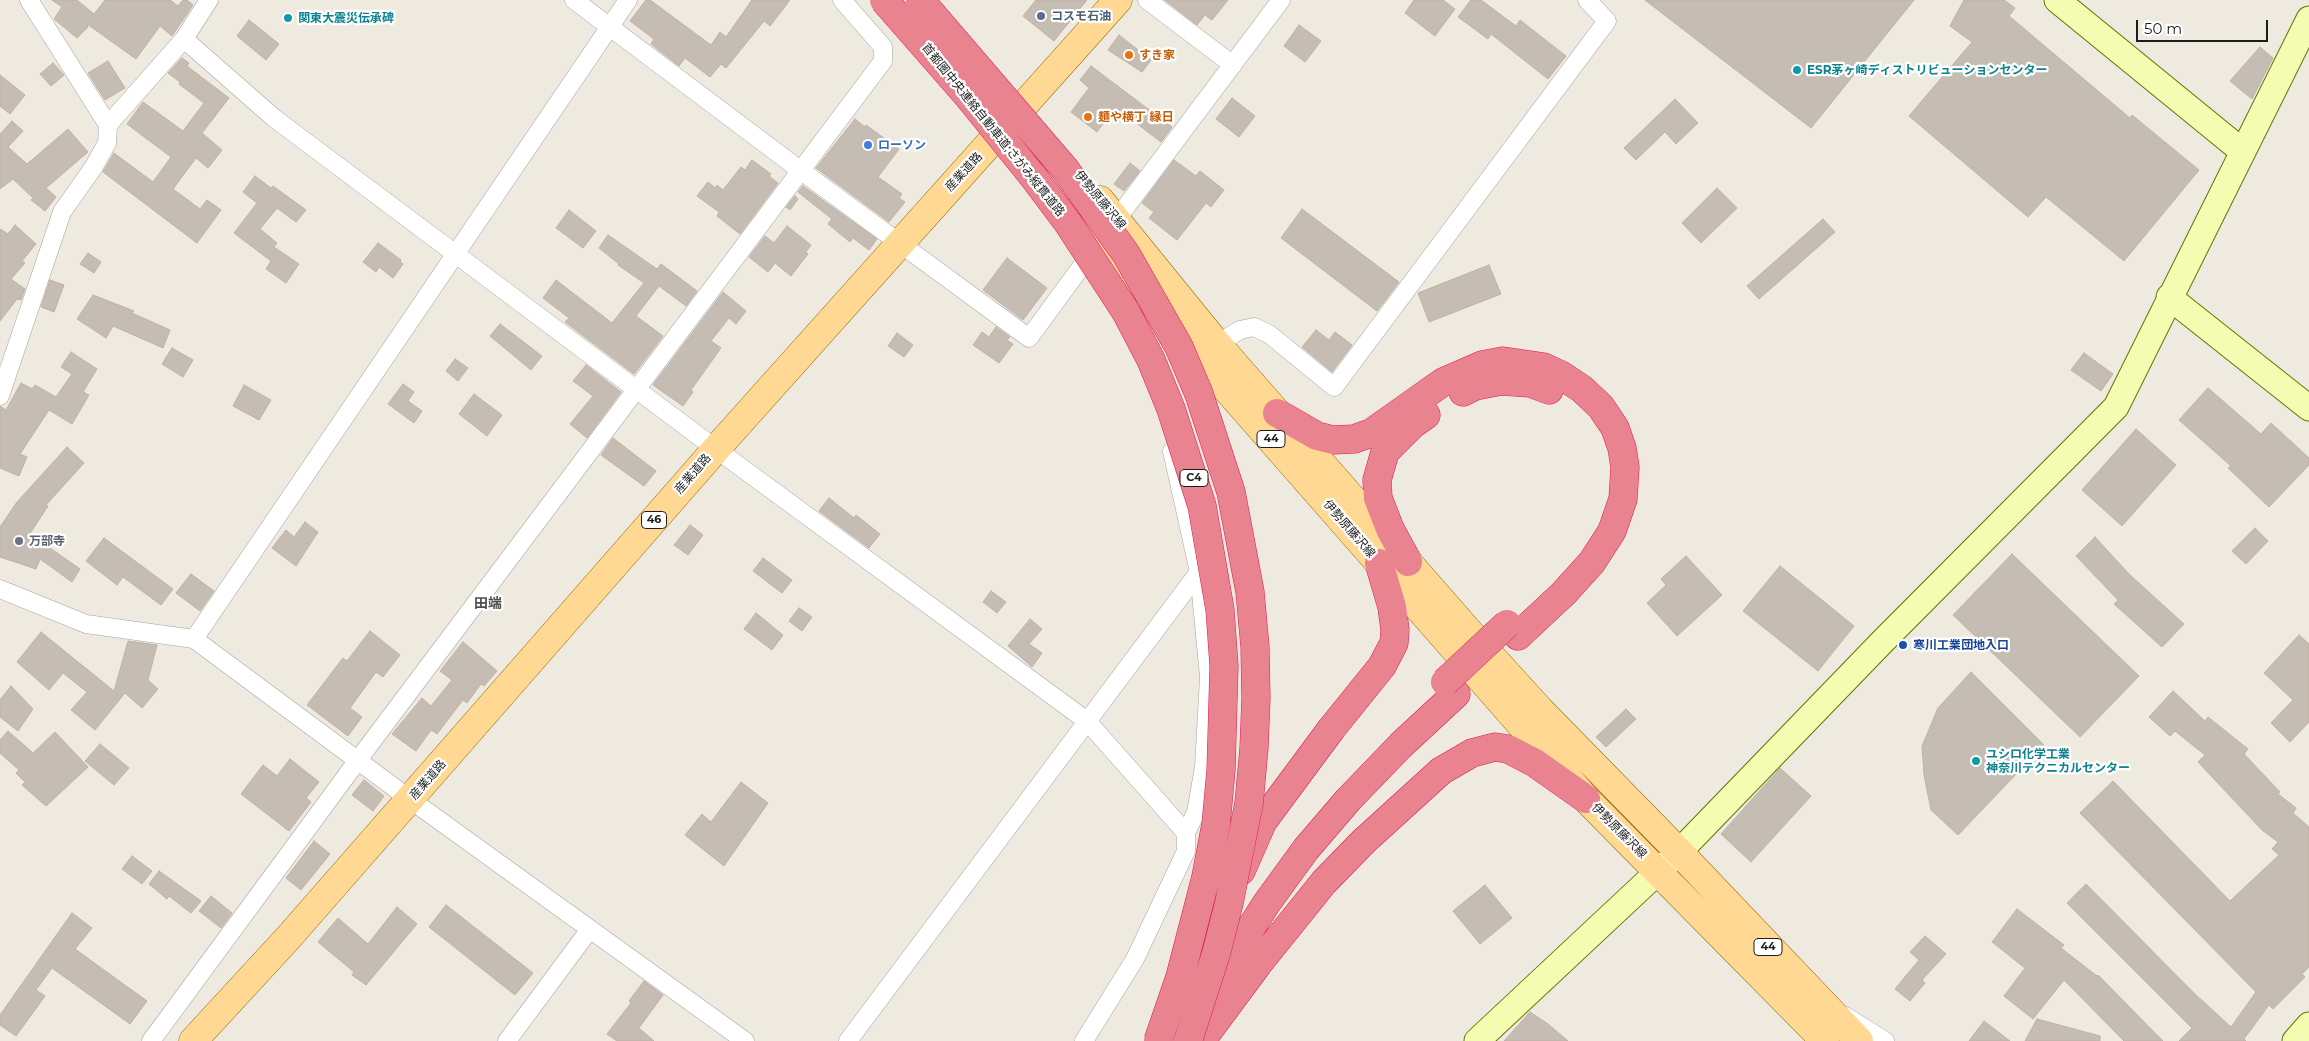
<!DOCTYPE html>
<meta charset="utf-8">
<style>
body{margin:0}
#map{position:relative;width:2309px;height:1041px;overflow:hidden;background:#eeeae0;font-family:Montserrat,sans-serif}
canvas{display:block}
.scale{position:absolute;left:2136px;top:20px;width:132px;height:22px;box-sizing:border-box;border:2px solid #1c1c1c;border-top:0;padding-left:6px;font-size:15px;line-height:18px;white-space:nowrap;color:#1c1c1c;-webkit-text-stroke:4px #fff;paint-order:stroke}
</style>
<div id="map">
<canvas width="2309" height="1041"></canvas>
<div class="scale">50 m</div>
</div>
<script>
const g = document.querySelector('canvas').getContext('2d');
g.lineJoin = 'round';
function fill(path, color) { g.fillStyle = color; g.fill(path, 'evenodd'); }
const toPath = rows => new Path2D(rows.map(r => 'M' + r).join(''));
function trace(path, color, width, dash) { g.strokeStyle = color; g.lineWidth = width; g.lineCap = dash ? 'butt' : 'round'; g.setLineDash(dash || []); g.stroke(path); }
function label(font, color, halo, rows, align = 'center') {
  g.font = font + ' Montserrat,"Noto Sans JP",sans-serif'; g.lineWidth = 4.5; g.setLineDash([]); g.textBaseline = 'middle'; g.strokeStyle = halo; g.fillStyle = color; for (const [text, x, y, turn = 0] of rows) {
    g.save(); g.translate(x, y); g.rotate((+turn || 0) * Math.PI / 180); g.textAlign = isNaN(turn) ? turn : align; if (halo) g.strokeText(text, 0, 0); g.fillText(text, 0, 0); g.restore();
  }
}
const building = toPath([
 [52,0,77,0,94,14,105,0,170,0,178,6,183,0,187,0,193,5,172,36,160,26,136,59,87,24,88,27,77,38,54,19,62,7,52,0],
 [646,0,650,0,711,45,720,32,726,37,752,0,790,0,770,26,764,21,726,68,721,64,710,77,685,58,679,66,651,44,654,39,630,21,646,0],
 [1036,0,1087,0,1054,41,1023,16,1036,0],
 [1165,0,1228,0,1212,20,1205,15,1197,25,1165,0],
 [1414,0,1443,0,1455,9,1435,36,1405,13,1414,0],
 [1471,0,1481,0,1516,26,1520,20,1566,56,1548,79,1491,34,1488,39,1458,17,1471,0],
 [1645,0,1914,0,1811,128,1645,0],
 [1964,0,2004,0,2015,8,2009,16,2130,118,2132,115,2199,170,2124,261,2046,197,2028,217,1909,116,1972,42,1950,26,1964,0],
 [249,20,279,44,266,60,237,36,249,20],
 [1299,25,1321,41,1305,62,1284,46,1299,25],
 [1119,35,1151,60,1142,72,1108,50,1119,35],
 [2260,47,2273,58,2252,99,2230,81,2260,47],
 [182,58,189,63,187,66,229,98,202,133,222,150,208,168,196,158,173,189,200,209,207,200,221,210,197,243,103,172,114,153,153,182,171,157,127,124,143,102,183,131,204,103,179,84,180,82,168,73,182,58],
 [108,61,125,88,105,100,88,73,108,61],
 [53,63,64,75,51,86,40,74,53,63],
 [1091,66,1172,127,1161,142,1115,107,1097,132,1071,112,1089,88,1080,80,1091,66],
 [0,75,25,95,10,114,0,106,0,75],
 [1232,98,1255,116,1239,137,1216,119,1232,98],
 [1675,99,1698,123,1676,144,1665,132,1636,160,1624,148,1675,99],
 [855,119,865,127,866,125,899,149,878,177,902,194,899,198,905,202,889,222,816,168,855,119],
 [12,121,23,131,8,147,27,164,68,129,88,152,46,188,56,197,45,211,31,200,33,198,13,179,0,189,0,134,12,121],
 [752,160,771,174,769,176,778,183,740,234,717,216,719,212,697,196,708,182,715,188,717,185,723,190,741,167,745,170,752,160],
 [1174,160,1196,176,1200,171,1224,190,1211,207,1206,203,1177,240,1149,218,1154,212,1142,203,1174,160],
 [1130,163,1140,171,1124,191,1114,184,1130,163],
 [255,176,271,188,273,186,306,210,296,222,277,208,260,229,277,243,274,247,299,264,286,283,266,269,271,261,234,233,257,203,243,192,255,176],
 [803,186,877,239,869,250,853,238,850,242,828,224,832,219,798,192,803,186],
 [1717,188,1737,208,1701,243,1682,223,1717,188],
 [795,196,798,199,790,210,786,207,795,196],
 [1302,209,1399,282,1377,311,1281,238,1302,209],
 [569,210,596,231,583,248,556,228,569,210],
 [1823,219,1835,232,1759,299,1747,286,1823,219],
 [15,225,36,244,22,261,25,263,11,279,25,289,21,300,17,299,0,321,0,229,8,234,15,225],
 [787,226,811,245,806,252,808,254,791,276,775,263,768,272,749,257,765,236,774,243,787,226],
 [608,235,657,269,661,264,697,291,686,306,659,286,636,316,663,336,634,374,565,322,569,318,543,298,556,280,612,323,644,283,618,265,619,264,599,248,608,235],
 [378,243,401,260,400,262,403,264,393,278,379,267,376,272,363,262,378,243],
 [88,253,101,262,94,273,80,264,88,253],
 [1007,258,1047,288,1023,320,983,290,1007,258],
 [1489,265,1501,294,1429,322,1418,293,1489,265],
 [50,280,64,285,54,312,41,307,50,280],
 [723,292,746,311,736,324,729,318,711,341,721,348,691,390,693,392,683,406,653,385,723,292],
 [93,295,134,311,132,313,170,330,163,348,113,326,106,338,77,319,93,295],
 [500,324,542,356,531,370,490,336,500,324],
 [996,327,1010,337,1007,340,1013,344,999,363,973,345,982,332,989,337,996,327],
 [1316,330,1329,340,1335,332,1352,345,1332,372,1302,347,1316,330],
 [897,333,913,345,904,357,888,346,897,333],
 [172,348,193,360,183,377,162,364,172,348],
 [71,352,97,369,83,392,89,395,72,424,49,410,20,454,27,457,19,476,0,468,0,406,6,410,21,383,32,389,35,385,56,397,72,374,61,367,71,352],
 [2084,353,2113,374,2101,391,2071,370,2084,353],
 [455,359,468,368,458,381,446,371,455,359],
 [586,365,621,392,587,438,570,424,593,396,573,381,586,365],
 [403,384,414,392,408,401,422,411,414,423,388,404,403,384],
 [244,385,271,400,259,420,233,406,244,385],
 [2208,388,2261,434,2271,423,2309,458,2309,465,2269,507,2228,468,2231,466,2179,420,2208,388],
 [474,394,502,415,487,436,459,414,474,394],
 [2136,429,2176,465,2122,526,2082,490,2136,429],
 [613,438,656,471,644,486,601,455,613,438],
 [67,447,84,463,46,505,48,506,27,538,43,543,80,569,72,582,40,559,36,569,0,557,0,527,17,502,67,447],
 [829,498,854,518,856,515,880,534,869,548,819,511,829,498],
 [305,522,318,532,296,566,272,548,286,530,294,537,305,522],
 [690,525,703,535,688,555,674,545,690,525],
 [2255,528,2268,541,2246,564,2232,551,2255,528],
 [2095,537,2129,574,2184,624,2162,647,2114,604,2118,600,2076,556,2095,537],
 [104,538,173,589,161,605,123,577,117,585,86,561,104,538],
 [2012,554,2139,676,2080,737,1953,615,2012,554],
 [1686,556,1722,595,1677,636,1647,603,1666,585,1661,579,1686,556],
 [763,558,792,580,782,593,753,571,763,558],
 [1780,566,1854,626,1818,671,1743,611,1780,566],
 [191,574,214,591,200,611,176,593,191,574],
 [991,591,1006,602,997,613,983,602,991,591],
 [799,608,812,617,802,631,789,621,799,608],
 [756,613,783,635,772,650,744,629,756,613],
 [1030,619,1042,629,1029,644,1042,653,1032,667,1008,646,1030,619],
 [370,631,400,655,383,677,376,672,350,708,362,717,348,736,307,705,343,658,347,661,370,631],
 [41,632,114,691,128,641,157,645,148,680,158,689,142,708,125,693,95,730,71,710,87,692,63,673,49,690,17,662,41,632],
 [2299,635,2309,644,2309,722,2290,742,2271,723,2293,700,2264,673,2299,635],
 [463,642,497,671,484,686,481,684,467,703,463,700,437,734,431,730,416,751,392,734,422,698,431,706,452,680,440,671,463,642],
 [1971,672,2044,745,1958,835,1931,810,1924,775,1922,746,1938,708,1971,672],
 [11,686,33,709,18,731,0,717,0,700,11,686],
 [2173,691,2205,721,2208,717,2248,749,2244,754,2280,792,2278,794,2296,808,2293,813,2309,827,2309,967,2302,974,2305,977,2273,1009,2269,1005,2244,1039,2246,1041,2179,1041,2192,1028,2067,903,2086,884,2195,994,2231,1027,2256,992,2080,813,2113,781,2230,901,2279,855,2272,849,2278,842,2262,830,2198,762,2205,755,2175,731,2170,736,2149,717,2173,691],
 [1626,709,1636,719,1606,747,1596,737,1626,709],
 [8,731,33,753,55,732,88,767,46,806,22,785,25,782,16,773,19,770,0,753,0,740,8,731],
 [100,744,129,768,114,785,85,761,100,744],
 [290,759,319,782,306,798,311,802,289,831,241,794,263,765,277,776,290,759],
 [1780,768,1811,796,1751,862,1721,834,1780,768],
 [364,780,384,796,373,811,352,795,364,780],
 [741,782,768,803,724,866,685,835,702,814,711,822,741,782],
 [314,841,330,854,301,890,286,878,314,841],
 [132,856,152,871,142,884,122,869,132,856],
 [159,871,201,901,191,913,169,896,167,899,149,884,159,871],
 [1485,885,1512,918,1480,944,1453,911,1485,885],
 [211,896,232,913,221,928,199,911,211,896],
 [446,905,533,973,515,995,429,927,446,905],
 [397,907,417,924,366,985,352,975,354,972,318,942,338,918,368,944,397,907],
 [2017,909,2064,945,2061,948,2097,976,2098,975,2163,1041,2124,1041,2064,980,2033,1019,2004,996,2025,968,1992,942,2017,909],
 [72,913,92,928,75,949,147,1001,130,1024,52,968,36,990,45,996,16,1036,0,1025,0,1015,72,913],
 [1925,936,1946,954,1922,980,1925,983,1910,1001,1895,989,1919,960,1910,952,1925,936],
 [644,981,663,995,639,1028,654,1041,617,1041,607,1034,631,1003,629,1001,644,981],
 [1530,1012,1548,1024,1568,1041,1504,1041,1530,1012],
 [2037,1019,2100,1036,2100,1041,2025,1041,2037,1019],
 [1984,1021,2010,1041,1969,1041,1984,1021]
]);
fill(building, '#c5bdb4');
trace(building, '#c0b1a2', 1);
const street = toPath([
 [29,0,108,125],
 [574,0,800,170,1029,338,1095,248],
 [1147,0,1233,65],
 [184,39,274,118,716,449,1087,721,1186,833],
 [1110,228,1281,0],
 [1217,344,1240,330,1254,327,1269,334,1334,387,1607,21,1587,0],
 [0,396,62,212,93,168,107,143,108,125,184,39,209,0],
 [0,589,86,624,194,639,411,800,745,1041],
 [194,639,628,0],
 [1845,1016,1885,1041],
 [151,1041,358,760,883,61,883,47,842,0],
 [507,1041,590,929],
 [848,1041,1199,572],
 [1084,1041,1135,959,1186,851,1186,833,1196,812,1204,767,1209,677,1199,572,1172,451]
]);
const secondary = toPath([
 [2057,0,2242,151],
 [2169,297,2309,408],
 [1477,1041,1679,852,1883,641,2116,407,2309,19],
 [2295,1041,2309,1025]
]);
const primary = toPath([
 [1100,200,1217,344,1470,633,1540,710,1679,852,1859,1041],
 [1073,213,1140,291],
 [1173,328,1586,799,1825,1041],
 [193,1041,288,938,716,449,1118,0]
]);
const highway = toPath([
 [1463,392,1475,386,1501,381,1530,383,1549,390],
 [1277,413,1317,436,1333,440,1354,439,1371,433,1443,382,1482,365,1503,361,1544,367,1561,375,1582,389,1601,407,1615,428,1622,448,1625,467,1623,499,1612,531,1592,562,1564,593,1518,636],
 [1408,562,1390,529,1378,498,1377,480,1385,452,1413,424,1426,415],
 [1241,871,1263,821,1332,728,1382,666,1394,643,1395,630,1392,607,1379,563],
 [1209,994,1266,904,1306,849,1348,800,1401,745,1456,694],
 [1201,1041,1258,964,1324,882,1364,841,1441,771,1472,753,1495,747,1508,749,1535,763,1586,799]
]);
trace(street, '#a3a3a3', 19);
trace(secondary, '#617500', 27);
trace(primary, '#936c00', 29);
trace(highway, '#de1b52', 29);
trace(street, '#fff', 18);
trace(secondary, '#f3fcb0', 25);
trace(primary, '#ffd894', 28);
trace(highway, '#ea8390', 28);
const highwayBridge = toPath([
 [884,0,967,95,1035,179,1068,223,1126,312,1151,360,1171,409,1202,506,1220,610,1224,666,1221,770,1216,824,1206,877,1180,977,1158,1041],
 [920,0,1065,169,1126,254,1179,347,1199,394,1231,492,1250,592,1255,647,1256,698,1254,748,1249,803,1229,903,1216,954,1188,1041],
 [1445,682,1507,624]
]);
trace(highwayBridge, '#de1b52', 29, []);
trace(highwayBridge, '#ea8390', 28);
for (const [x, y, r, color] of [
 [1041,16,5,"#5c6f8a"],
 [288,18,5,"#0f9aa8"],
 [1129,55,5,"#e8710a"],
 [1797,70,5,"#0f9aa8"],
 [1088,117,5,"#e8710a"],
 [868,145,5,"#3f7fe0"],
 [19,541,5,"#6b7280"],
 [1903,645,5,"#1a4fb4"],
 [1976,761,5,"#0f9aa8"]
]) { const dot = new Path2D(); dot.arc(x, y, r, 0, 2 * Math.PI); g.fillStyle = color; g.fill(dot); trace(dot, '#fff', 2); }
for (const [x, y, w] of [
 [1271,439,28],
 [1194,478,28],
 [654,520,25],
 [1768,947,28]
]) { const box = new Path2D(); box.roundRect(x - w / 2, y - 8.5, w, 17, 4); g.fillStyle = '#fff'; g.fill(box); trace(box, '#1c1c1c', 1); }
label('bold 11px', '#1c1c1c', null, [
 ["44",1271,439],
 ["C4",1194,478],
 ["46",654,520],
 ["44",1768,947]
]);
label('bold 12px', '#4e5e75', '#fff', [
 ["コスモ石油",1051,16]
], 'left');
label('bold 12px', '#0d838f', '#fff', [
 ["関東大震災伝承碑",298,18],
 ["ESR茅ヶ崎ディストリビューションセンター",1807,70],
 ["ユシロ化学工業",1986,754],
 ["神奈川テクニカルセンター",1986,768]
], 'left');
label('bold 12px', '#c56008', '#fff', [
 ["すき家",1139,55],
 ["麺や横丁 縁日",1098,117]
], 'left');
label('12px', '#1c1c1c', '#fff', [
 ["首都圏中央連絡自動車道;さがみ縦貫道路",993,130,51],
 ["産業道路",964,172,-47],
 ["伊勢原藤沢線",1100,200,50],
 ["産業道路",693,474,-49],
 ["伊勢原藤沢線",1349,529,49],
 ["産業道路",428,780,-49],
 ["伊勢原藤沢線",1619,831,45]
]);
label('bold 12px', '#366cbe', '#fff', [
 ["ローソン",878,145]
], 'left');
label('bold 12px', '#5b616d', '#fff', [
 ["万部寺",29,541]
], 'left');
label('bold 12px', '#164399', '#fff', [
 ["寒川工業団地入口",1913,645]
], 'left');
label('bold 14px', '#4f4f4f', '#fff', [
 ["田端",488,604]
]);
</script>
